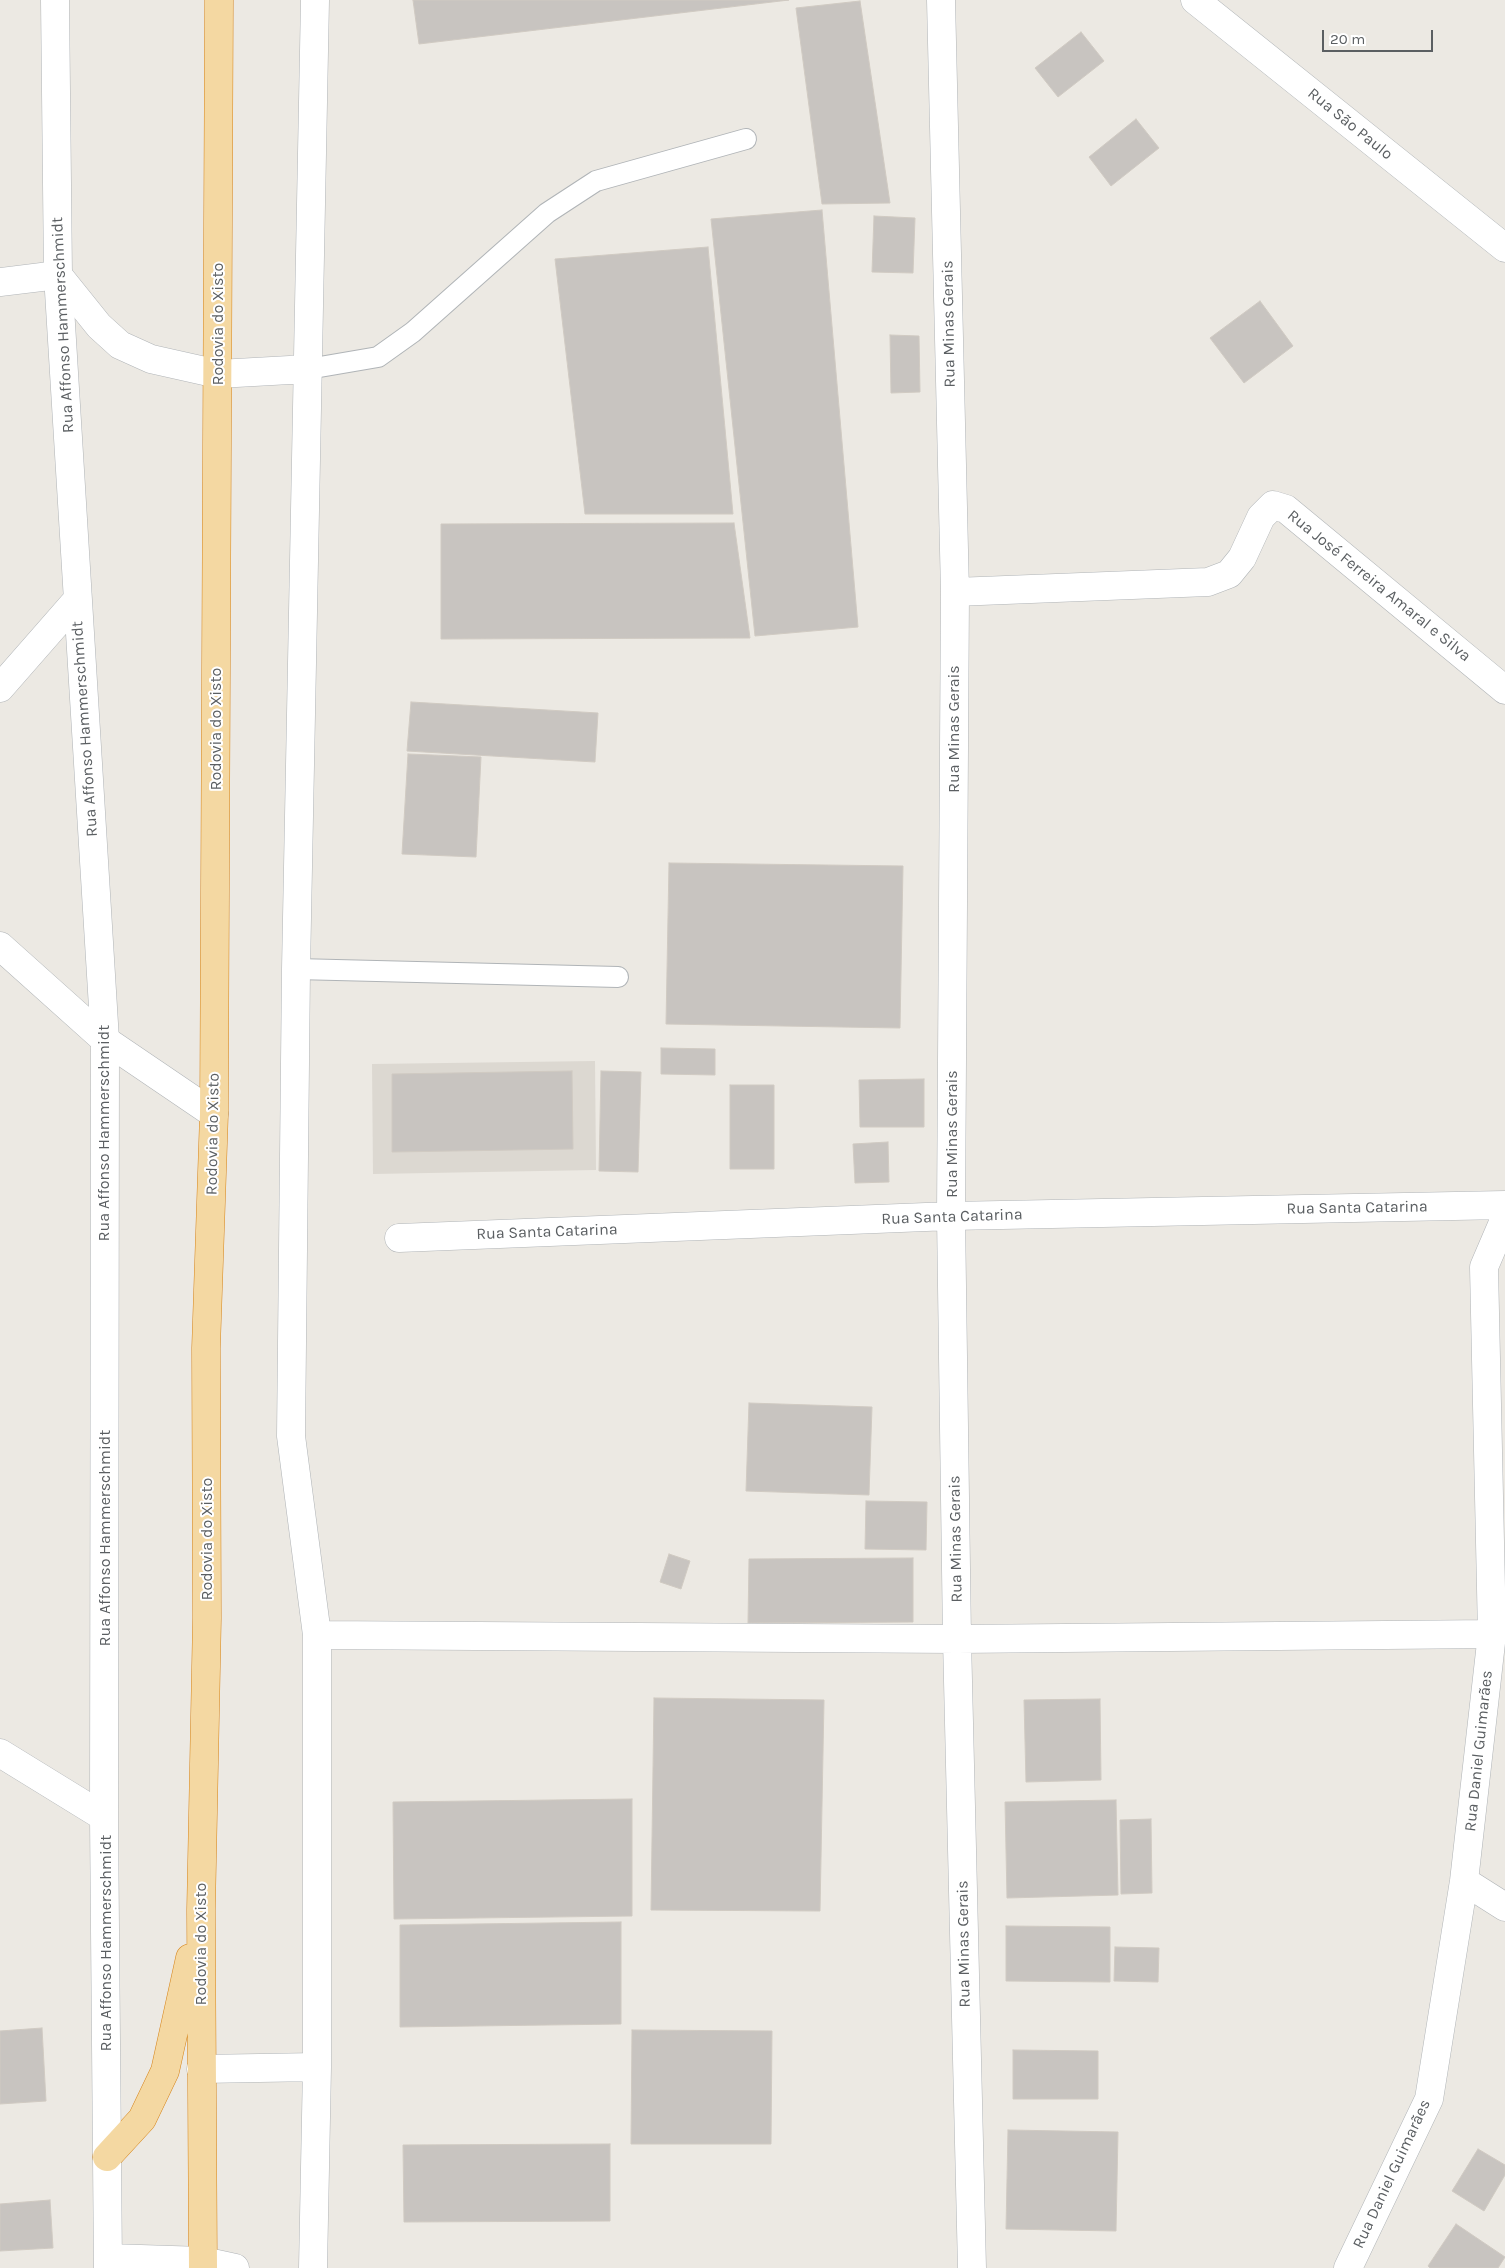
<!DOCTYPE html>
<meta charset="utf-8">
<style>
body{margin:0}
#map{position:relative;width:1505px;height:2268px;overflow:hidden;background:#ece9e3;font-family:Karla,sans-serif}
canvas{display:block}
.scale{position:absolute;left:1322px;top:30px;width:111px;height:22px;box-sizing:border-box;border:2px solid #5b5f62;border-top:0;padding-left:6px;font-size:15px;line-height:18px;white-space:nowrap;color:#5b5f62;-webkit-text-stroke:4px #fff;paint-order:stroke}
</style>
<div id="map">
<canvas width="1505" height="2268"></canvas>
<div class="scale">20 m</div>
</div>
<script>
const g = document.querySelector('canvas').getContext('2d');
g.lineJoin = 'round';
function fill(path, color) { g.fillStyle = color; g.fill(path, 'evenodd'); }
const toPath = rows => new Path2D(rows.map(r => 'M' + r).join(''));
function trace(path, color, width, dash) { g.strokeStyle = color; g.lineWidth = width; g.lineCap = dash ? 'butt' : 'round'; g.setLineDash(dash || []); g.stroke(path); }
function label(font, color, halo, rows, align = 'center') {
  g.font = font + ' Karla,sans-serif'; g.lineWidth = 4; g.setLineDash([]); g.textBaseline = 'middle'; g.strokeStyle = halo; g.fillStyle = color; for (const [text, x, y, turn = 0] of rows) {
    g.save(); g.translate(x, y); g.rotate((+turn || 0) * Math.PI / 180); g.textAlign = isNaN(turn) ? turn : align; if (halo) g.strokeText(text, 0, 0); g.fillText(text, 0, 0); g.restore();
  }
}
fill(toPath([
 [595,1061,596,1170,373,1174,372,1064]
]), '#dcd8d1');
const building = toPath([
 [413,0,789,0,419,44,413,0],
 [860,1,890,203,822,204,796,8,860,1],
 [1081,32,1104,61,1058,97,1035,68,1081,32],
 [1136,119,1159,148,1111,186,1089,157,1136,119],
 [822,210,858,627,755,636,711,219,822,210],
 [874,216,915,218,913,273,872,272,874,216],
 [708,247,733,514,585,514,555,259,708,247],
 [1260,301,1293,346,1244,383,1210,338,1260,301],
 [890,335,919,336,920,392,891,393,890,335],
 [734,523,750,638,441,639,441,524,734,523],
 [411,702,598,713,595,762,407,751,411,702],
 [408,754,481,757,476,857,402,854,408,754],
 [669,863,903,866,900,1028,666,1024,669,863],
 [661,1048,715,1049,715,1075,661,1074,661,1048],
 [572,1071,573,1149,392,1152,392,1074,572,1071],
 [601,1071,641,1072,638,1172,599,1171,601,1071],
 [924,1079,924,1127,860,1127,859,1080,924,1079],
 [730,1085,774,1085,774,1169,730,1169,730,1085],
 [888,1142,889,1182,855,1183,853,1144,888,1142],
 [749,1403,872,1407,869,1495,746,1491,749,1403],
 [866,1501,927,1502,926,1550,865,1549,866,1501],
 [669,1554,690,1561,681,1589,660,1582,669,1554],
 [913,1558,913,1622,748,1623,749,1559,913,1558],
 [654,1698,824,1700,820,1911,651,1910,654,1698],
 [1100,1699,1101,1780,1026,1782,1024,1700,1100,1699],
 [632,1799,632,1916,394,1919,393,1802,632,1799],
 [1116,1800,1118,1895,1007,1898,1005,1802,1116,1800],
 [1151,1819,1152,1893,1121,1894,1120,1820,1151,1819],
 [621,1922,621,2024,400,2027,400,1925,621,1922],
 [1006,1926,1110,1927,1110,1982,1006,1981,1006,1926],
 [1115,1947,1159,1948,1158,1982,1114,1981,1115,1947],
 [42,2028,46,2101,0,2104,0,2031,42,2028],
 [632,2030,772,2031,771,2144,631,2144,632,2030],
 [1013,2050,1098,2051,1098,2099,1013,2099,1013,2050],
 [1008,2130,1118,2132,1116,2231,1006,2229,1008,2130],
 [610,2144,610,2221,404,2222,403,2145,610,2144],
 [1478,2149,1505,2165,1505,2175,1484,2211,1452,2191,1478,2149],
 [50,2200,53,2248,0,2251,0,2204,50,2200],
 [1456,2224,1505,2257,1498,2268,1430,2268,1428,2266,1456,2224]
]);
fill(building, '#c8c4c0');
trace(building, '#d0cac2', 1);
const service = toPath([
 [308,369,378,357,413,332,547,213,596,181,746,139],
 [296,969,618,977]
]);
const minor = toPath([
 [55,0,58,275,105,1040,104,1817,108,2268],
 [941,0,955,592,951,1216,957,1639,972,2268],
 [1195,0,1505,248],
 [218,374,308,369],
 [955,592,1208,582,1229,574,1242,558,1261,517,1273,505,1286,509,1505,690],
 [0,688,77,600],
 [399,1238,951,1216,1505,1205],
 [317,1635,957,1639,1492,1634],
 [0,1753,104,1817],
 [1464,1881,1505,1907],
 [201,2069,317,2067],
 [109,2258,203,2261,235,2268],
 [313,2268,317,2067,317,1635,291,1436,296,969,315,0],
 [1348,2268,1429,2099,1464,1881,1492,1634,1484,1267,1505,1218]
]);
const tertiary = toPath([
 [0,282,58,275,99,326,120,345,151,359,218,374],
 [0,946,105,1040,214,1114]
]);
const trunk = toPath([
 [107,2157,142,2119,165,2071,190,1958],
 [203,2268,201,1910,207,1618,206,1348,214,1114,219,0]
]);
trace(service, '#b0b4b7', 22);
trace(minor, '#b0b4b7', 29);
trace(tertiary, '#b0b4b7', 29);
trace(trunk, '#d68419', 29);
trace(service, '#fff', 20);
trace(minor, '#fff', 28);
trace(tertiary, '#fff', 28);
trace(trunk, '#f4d8a2', 28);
label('16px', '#5b5f62', '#fff', [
 ["Rua São Paulo",1350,124,39],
 ["Rodovia do Xisto",218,324,-90],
 ["Rua Minas Gerais",949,324,-91],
 ["Rua Affonso Hammerschmidt",63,325,-93],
 ["Rua José Ferreira Amaral e Silva",1379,586,39],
 ["Rua Affonso Hammerschmidt",85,729,-94],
 ["Rodovia do Xisto",216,729,-90],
 ["Rua Minas Gerais",954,729,-90],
 ["Rua Affonso Hammerschmidt",104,1133,-90],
 ["Rodovia do Xisto",213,1134,-89],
 ["Rua Minas Gerais",952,1134,-90],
 ["Rua Santa Catarina",1357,1208,-1],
 ["Rua Santa Catarina",952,1217,-2],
 ["Rua Santa Catarina",547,1232,-2],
 ["Rua Affonso Hammerschmidt",105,1538,-90],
 ["Rodovia do Xisto",207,1539,-90],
 ["Rua Minas Gerais",956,1539,-91],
 ["Rua Daniel Guimarães",1479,1751,-84],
 ["Rua Affonso Hammerschmidt",106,1943,-90],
 ["Rodovia do Xisto",201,1944,-90],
 ["Rua Minas Gerais",964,1944,-91],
 ["Rua Daniel Guimarães",1392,2174,-65]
]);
</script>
